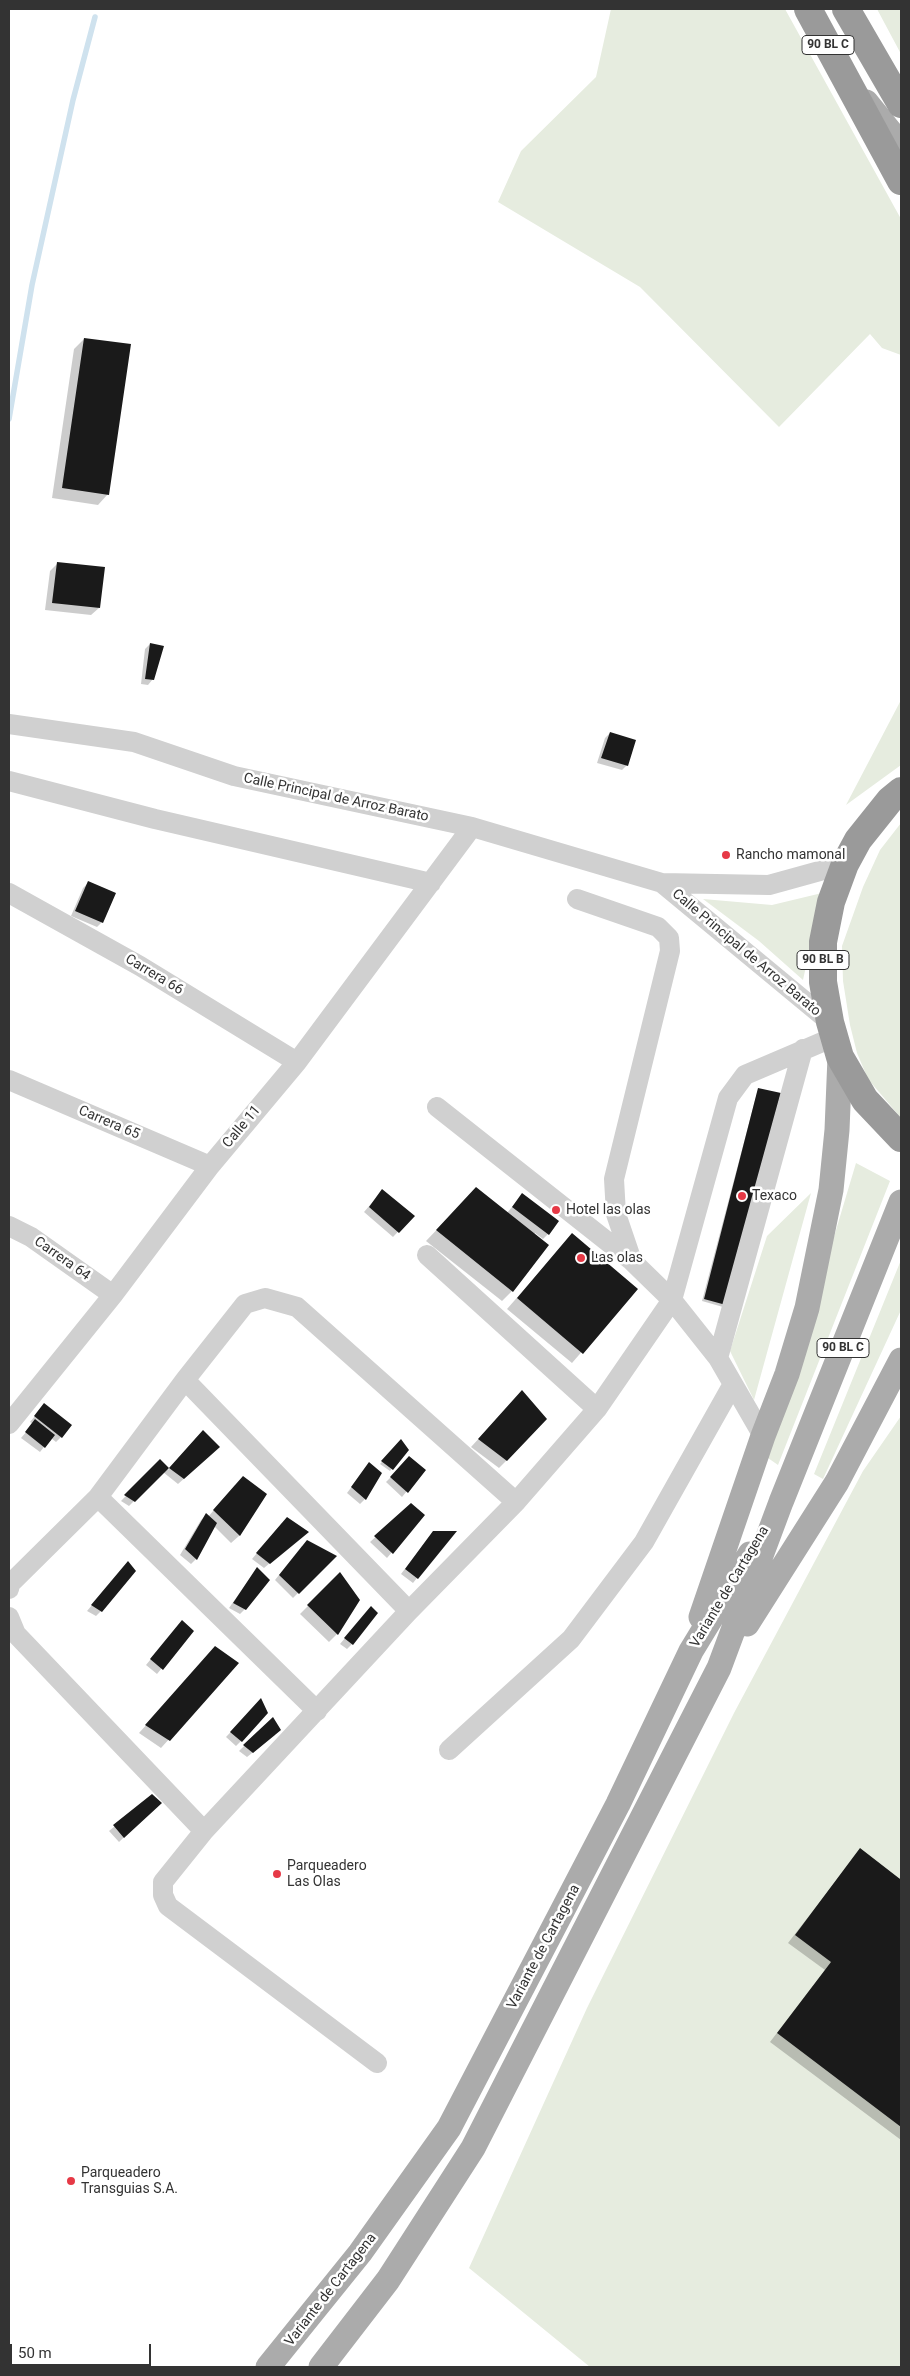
<!DOCTYPE html>
<style>
body{margin:0}
#map{position:relative;width:910px;height:2376px;overflow:hidden;background:#fff;font-family:Roboto,sans-serif}
canvas{display:block}
.frame{position:absolute;inset:0;border:10px solid #333;pointer-events:none}
.scale{position:absolute;left:10px;top:2344px;width:141px;height:22px;box-sizing:border-box;border:2px solid #333;border-top:0;padding-left:6px;font-size:15px;line-height:18px;white-space:nowrap;color:#333;-webkit-text-stroke:4px #fff;paint-order:stroke}
</style>
<div id="map">
<canvas width="910" height="2376"></canvas>
<div class="frame"></div>
<div class="scale">50 m</div>
</div>
<script>
const g = document.querySelector('canvas').getContext('2d');
g.lineJoin = 'round';
function fill(path, color) { g.fillStyle = color; g.fill(path, 'evenodd'); }
const toPath = rows => new Path2D(rows.map(r => 'M' + r).join(''));
function trace(path, color, width, dash) { g.strokeStyle = color; g.lineWidth = width; g.lineCap = dash ? 'butt' : 'round'; g.setLineDash(dash || []); g.stroke(path); }
function label(font, color, halo, rows, align = 'center') {
  g.font = font + ' Roboto,sans-serif'; g.lineWidth = 5; g.setLineDash([]); g.textBaseline = 'middle'; g.strokeStyle = halo; g.fillStyle = color; for (const [text, x, y, turn = 0] of rows) {
    g.save(); g.translate(x, y); g.rotate((+turn || 0) * Math.PI / 180); g.textAlign = isNaN(turn) ? turn : align; if (halo) g.strokeText(text, 0, 0); g.fillText(text, 0, 0); g.restore();
  }
}
fill(toPath([
 [611,9,785,9,901,219,901,355,882,348,870,334,779,427,640,287,498,202,521,151,596,77],
 [877,9,901,9,901,54],
 [901,700,901,765,846,805],
 [901,823,901,1118,868,1079,857,1053,850,1025,843,981,842,946,863,887,880,850],
 [822,893,803,980,759,941,703,899,772,905],
 [856,1163,890,1181,778,1465,768,1458],
 [811,1193,754,1400,730,1351,767,1236],
 [901,1260,901,1310,823,1479,814,1474],
 [901,1416,901,2367,590,2367,469,2268,587,2008,734,1713,863,1471]
]), '#e6ecdf');
fill(toPath([
 [84,339,108,494,98,505,52,498,74,349],
 [58,563,99,608,91,615,45,610,50,571],
 [150,644,153,679,148,685,141,684,145,649],
 [610,733,627,765,622,770,597,763,605,738],
 [88,883,102,922,97,927,71,916,83,888],
 [758,1089,723,1307,702,1301],
 [382,1191,413,1216,393,1237,364,1212],
 [522,1195,548,1234,543,1239,535,1233,534,1235,512,1291,502,1301,426,1241,466,1199,507,1213],
 [572,1235,636,1289,572,1363,507,1309],
 [515,1399,507,1460,499,1468,471,1447],
 [40,1410,61,1437,56,1442,51,1438,40,1452,21,1438,33,1424,30,1422],
 [198,1436,214,1452,178,1484,163,1472,129,1506,121,1501,160,1461,168,1470],
 [401,1441,408,1450,390,1471,380,1464],
 [410,1458,424,1470,402,1497,386,1482],
 [365,1469,365,1499,360,1504,347,1493],
 [235,1485,265,1495,239,1536,231,1543,214,1526,196,1559,191,1564,180,1555,201,1520,206,1515,208,1517],
 [411,1505,423,1515,387,1558,370,1542],
 [282,1523,302,1536,264,1568,252,1559],
 [433,1532,417,1578,413,1583,401,1574],
 [302,1546,330,1561,293,1598,275,1580],
 [123,1568,101,1611,96,1616,87,1611],
 [253,1574,245,1609,240,1614,229,1608],
 [340,1574,359,1600,337,1634,329,1642,300,1614],
 [366,1613,352,1644,347,1649,340,1644],
 [177,1627,192,1631,157,1674,146,1665],
 [208,1656,238,1663,161,1748,139,1733],
 [256,1705,241,1741,236,1746,226,1737],
 [272,1719,275,1735,247,1757,239,1751],
 [152,1796,160,1803,119,1842,109,1831],
 [860,1850,899,1879,901,1876,901,2140,770,2042,825,1970,788,1943]
]), '#0003');
trace(toPath([
 [9,419,32,285,73,100,95,17]
]), '#cfe2ee', 5.5);
fill(toPath([
 [84,338,131,344,109,495,62,488],
 [57,562,105,567,100,608,52,603],
 [150,643,164,646,154,680,145,679],
 [610,732,636,740,628,766,601,758],
 [88,881,116,893,103,923,75,911],
 [758,1088,781,1093,726,1305,704,1299],
 [476,1187,549,1245,513,1292,436,1230],
 [382,1189,415,1216,399,1233,369,1207],
 [522,1193,559,1221,549,1235,512,1207],
 [572,1233,638,1289,583,1354,517,1298],
 [522,1390,547,1419,507,1461,478,1439],
 [44,1403,72,1425,62,1438,34,1416],
 [35,1419,55,1435,45,1448,25,1432],
 [203,1430,220,1447,184,1479,169,1468],
 [401,1439,409,1450,393,1470,381,1461],
 [409,1456,426,1470,408,1493,390,1477],
 [160,1459,169,1468,135,1502,124,1495],
 [369,1462,382,1473,366,1500,351,1487],
 [243,1476,267,1494,240,1536,213,1510],
 [411,1503,425,1515,393,1554,374,1536],
 [206,1513,217,1523,197,1560,185,1549],
 [287,1517,309,1532,270,1564,256,1553],
 [433,1531,457,1531,418,1579,405,1569],
 [307,1540,337,1556,299,1594,279,1575],
 [128,1561,136,1571,102,1612,91,1605],
 [257,1567,270,1580,246,1610,233,1603],
 [340,1572,360,1600,338,1635,307,1605],
 [371,1606,378,1613,353,1645,344,1638],
 [182,1620,194,1631,163,1670,150,1659],
 [215,1646,239,1663,170,1741,145,1725],
 [261,1698,268,1713,242,1742,230,1732],
 [273,1717,281,1730,253,1753,243,1745],
 [152,1794,162,1803,124,1838,113,1825],
 [860,1848,900,1879,901,1877,901,2127,777,2033,831,1962,795,1935]
]), '#1a1a1a');
trace(toPath([
 [9,724,134,742,234,776,472,827,662,883,769,885,845,864],
 [9,781,155,819,431,883],
 [662,883,830,1022],
 [9,893,140,966,297,1062],
 [577,899,658,927,669,938,670,951,614,1179,616,1214,632,1261,672,1300,718,1358,763,1436],
 [9,1080,210,1166],
 [437,1107,632,1261],
 [9,1226,31,1237,113,1295],
 [427,1255,597,1409],
 [718,1358,803,1049],
 [9,1424,113,1295,210,1166,297,1062,472,827],
 [98,1497,317,1711],
 [9,1589,10,1584,98,1497,185,1380],
 [409,1611,185,1380,245,1304,265,1298,297,1307,516,1502],
 [9,1617,16,1634,204,1831],
 [449,1750,571,1639,644,1542,733,1384],
 [377,2063,168,1906,163,1895,163,1882,204,1831,409,1611,516,1502,597,1409,672,1300,728,1098,745,1075,834,1037]
]), '#d0d0d0', 20);
trace(toPath([
 [866,102,901,145],
 [701,1617,763,1436,787,1374,807,1308,831,1190,837,1130,840,1057],
 [747,1624,837,1482,901,1360],
 [268,2367,360,2253,449,2128,618,1804,691,1651,750,1554],
 [321,2367,388,2280,473,2148,719,1668,781,1502,901,1202]
]), '#ababab', 25);
trace(toPath([
 [808,9,901,181],
 [846,9,901,104],
 [901,791,890,800,858,840,845,864,831,902,823,942,823,982,830,1022,840,1057,865,1100,901,1138]
]), '#9a9a9a', 28);
for (const [x, y, r, color] of [
 [726,855,5,"#e63946"],
 [742,1196,5,"#e63946"],
 [556,1210,5,"#e63946"],
 [581,1258,5,"#e63946"],
 [277,1874,5,"#e63946"],
 [71,2181,5,"#e63946"]
]) { const dot = new Path2D(); dot.arc(x, y, r, 0, 2 * Math.PI); g.fillStyle = color; g.fill(dot); trace(dot, '#fff', 2); }
for (const [x, y, w] of [
 [828,45,52],
 [823,960,52],
 [843,1348,52]
]) { const box = new Path2D(); box.roundRect(x - w / 2, y - 9.5, w, 19, 4); g.fillStyle = '#fff'; g.fill(box); trace(box, '#333', 1); }
label('bold 12px', '#333', null, [
 ["90 BL C",828,45],
 ["90 BL B",823,960],
 ["90 BL C",843,1348]
]);
label('14px', '#333', '#fff', [
 ["Calle Principal de Arroz Barato",336,798,12],
 ["Calle Principal de Arroz Barato",746,953,40],
 ["Carrera 66",154,975,31],
 ["Carrera 65",109,1123,23],
 ["Calle 11",242,1127,-50],
 ["Carrera 64",62,1259,35],
 ["Variante de Cartagena",730,1587,-59],
 ["Variante de Cartagena",544,1947,-62],
 ["Variante de Cartagena",331,2290,-52]
]);
label('14px', '#333', '#fff', [
 ["Rancho mamonal",736,855],
 ["Texaco",752,1196],
 ["Hotel las olas",566,1210],
 ["Las olas",591,1258],
 ["Parqueadero",287,1866],
 ["Las Olas",287,1882],
 ["Parqueadero",81,2173],
 ["Transguias S.A.",81,2189]
], 'left');
</script>
